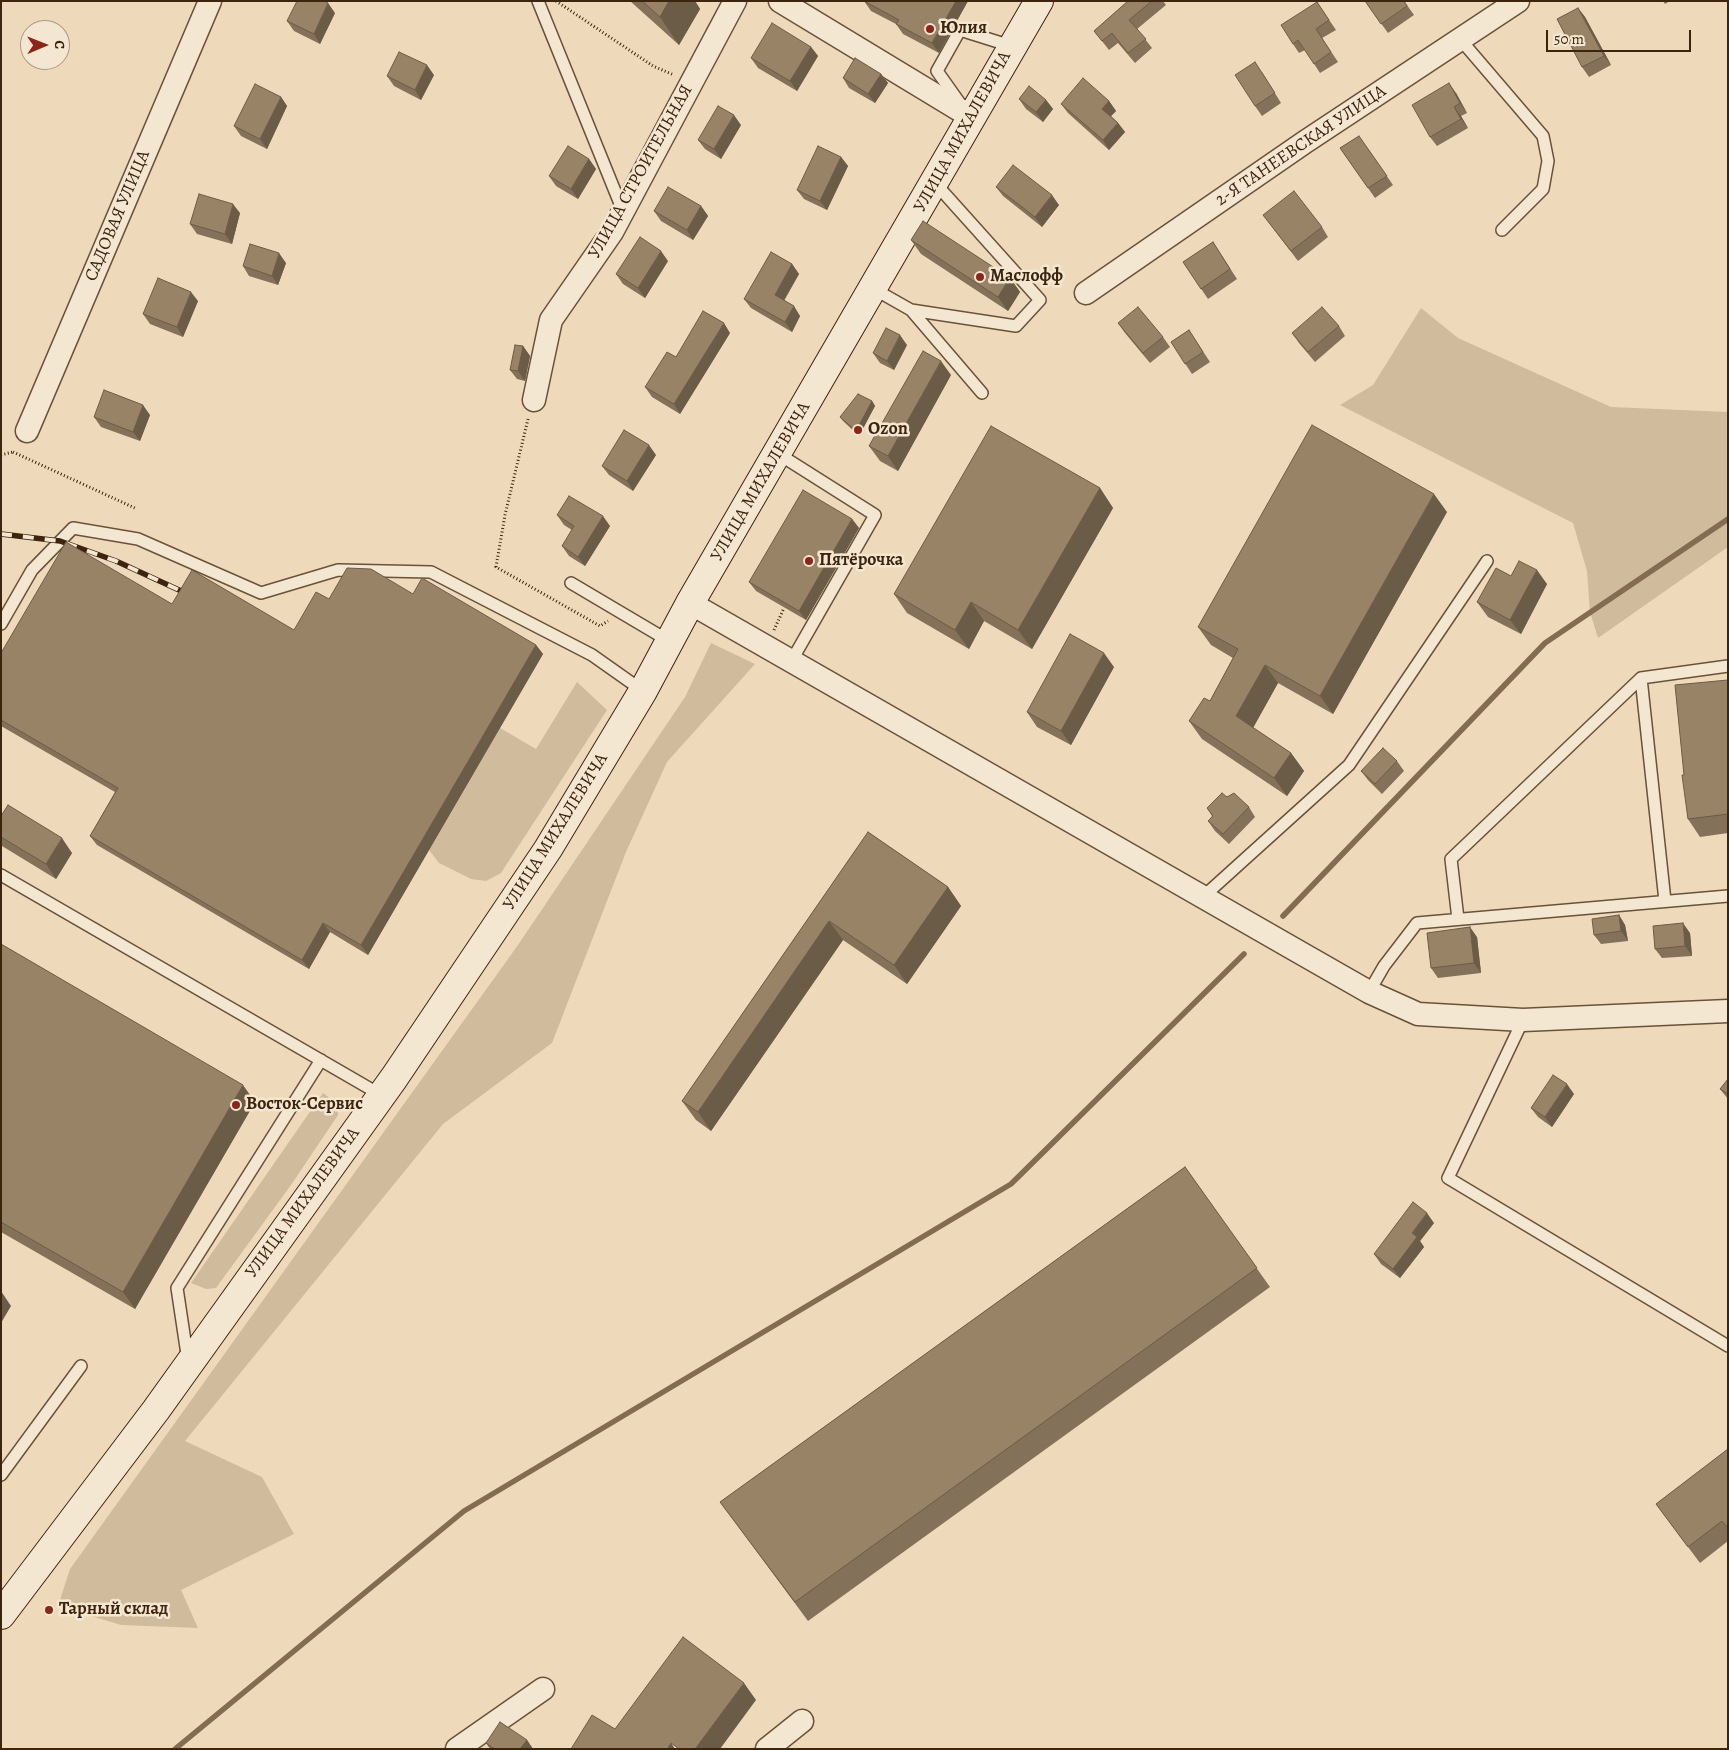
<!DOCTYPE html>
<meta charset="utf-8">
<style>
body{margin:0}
#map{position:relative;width:1729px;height:1750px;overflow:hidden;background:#eedaba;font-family:Alegreya,serif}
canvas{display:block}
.frame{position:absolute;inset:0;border:2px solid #3d240e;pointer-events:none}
.north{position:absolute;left:20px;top:20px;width:50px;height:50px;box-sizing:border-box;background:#f4e7d2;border:1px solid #ab9984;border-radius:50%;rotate:89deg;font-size:14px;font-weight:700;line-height:20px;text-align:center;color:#3d240e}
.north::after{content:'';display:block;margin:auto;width:18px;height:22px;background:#8f2418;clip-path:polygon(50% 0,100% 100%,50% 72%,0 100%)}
.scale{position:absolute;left:1546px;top:30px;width:145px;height:22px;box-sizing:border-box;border:2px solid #3d240e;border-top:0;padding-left:6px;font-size:15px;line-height:18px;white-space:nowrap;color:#3d240e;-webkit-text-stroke:4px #f4e7d2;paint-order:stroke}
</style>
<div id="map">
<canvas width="1729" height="1750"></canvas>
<div class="frame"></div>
<div class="north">С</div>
<div class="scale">50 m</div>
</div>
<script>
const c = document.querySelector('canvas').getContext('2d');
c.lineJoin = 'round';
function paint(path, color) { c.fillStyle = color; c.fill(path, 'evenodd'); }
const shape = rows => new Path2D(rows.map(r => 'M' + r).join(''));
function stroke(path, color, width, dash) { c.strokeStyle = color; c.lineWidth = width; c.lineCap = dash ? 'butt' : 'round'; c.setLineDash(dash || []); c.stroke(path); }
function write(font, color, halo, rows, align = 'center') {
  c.font = font + ' Alegreya,serif'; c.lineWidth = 5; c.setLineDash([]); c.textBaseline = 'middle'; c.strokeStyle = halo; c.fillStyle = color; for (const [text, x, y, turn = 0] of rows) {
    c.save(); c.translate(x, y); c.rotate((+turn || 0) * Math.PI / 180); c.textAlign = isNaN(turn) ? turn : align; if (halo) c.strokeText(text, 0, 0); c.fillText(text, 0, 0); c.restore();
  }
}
paint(shape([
 [1421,308,1458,338,1611,407,1728,412,1728,547,1598,638,1590,612,1587,571,1573,523,1340,405,1373,385],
 [711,643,755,664,667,762,626,852,552,1043,443,1124,185,1441,262,1477,294,1534,181,1590,198,1628,121,1625,58,1606,70,1569,518,945,685,697],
 [577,682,607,710,501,873,486,881,471,879,439,863,429,850,500,728,536,749],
 [323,1093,334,1101,338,1108,338,1115,291,1185,216,1288,206,1289,191,1283]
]), '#d0bb9d');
stroke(shape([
 [1283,916,1545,643,1728,519],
 [175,1749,464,1511,1011,1184,1244,954]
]), '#836c52', 5.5);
const lane = shape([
 [538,1,623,211],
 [1460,39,1543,136,1548,161,1543,189,1502,230],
 [959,102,937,71,960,30,1011,46],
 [874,289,911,310,982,393],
 [911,310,1016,326,1040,300,935,183],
 [777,453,875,515,792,660],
 [571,583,669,641],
 [1,624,32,570,73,528,138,539,261,593,338,570,431,572,592,655,643,691],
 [1641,678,1665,901],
 [1,875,381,1095],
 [1204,896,1349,765,1487,561],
 [1458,919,1451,859,1641,678,1728,666],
 [1369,992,1384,966,1417,923,1728,896],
 [1523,1020,1448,1178,1728,1346],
 [188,1361,177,1288,321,1060],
 [1,1475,81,1366]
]);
const street = shape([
 [780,1,973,118],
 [1086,293,1305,142,1518,1],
 [534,400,551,320,612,232,735,1],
 [27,431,210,1],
 [690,603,1299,952,1369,992,1418,1014,1523,1020,1728,1011],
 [457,1749,543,1689],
 [767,1749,802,1721]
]);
const secondary = shape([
 [1,1615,156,1410,394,1078,548,849,643,691,690,603,1039,1]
]);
stroke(lane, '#695239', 14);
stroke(street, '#695239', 25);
stroke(secondary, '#3d240e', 30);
stroke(shape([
 [556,1,653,66,674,75],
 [528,419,505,515,496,567,600,626,608,621],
 [13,452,137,509],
 [1,455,13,452],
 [774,630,784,608]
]), '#3d240e', 3, [1, 2.5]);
stroke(lane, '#f4e7d2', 11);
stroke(street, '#f4e7d2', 22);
stroke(secondary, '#f4e7d2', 28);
const rail = shape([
 [1,534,60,541,116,561,192,596]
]);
stroke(rail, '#3d240e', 5.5);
stroke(rail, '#f4e7d2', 4, [11]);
paint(shape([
 [630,1,695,1,700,9,679,45],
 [864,1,968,1,939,53,903,34,896,24,871,11],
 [1128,1,1163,1,1166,5,1137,29,1152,48,1135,63,1118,43,1109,50,1094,31],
 [1365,1,1404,1,1414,15,1388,33],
 [1663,1,1670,1,1665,4],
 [1317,2,1336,30,1322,38,1338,62,1320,73,1305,50,1299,53,1293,44],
 [1578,8,1585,17,1611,65,1589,77,1582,67],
 [335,13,320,44,294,31,287,21],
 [811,47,818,56,797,91,758,68,751,58],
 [1262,72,1281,103,1262,116,1255,106],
 [881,74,888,83,875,103,849,88,843,78],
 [434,75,421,100,394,86,387,76],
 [1456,93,1467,113,1461,116,1468,128,1437,146,1430,137],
 [281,97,287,106,267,149,241,136,234,126],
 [1019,99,1046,100,1053,109,1043,122,1026,109],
 [1109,101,1116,111,1111,116,1118,123,1125,132,1109,150,1068,113,1061,104],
 [741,125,721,159,705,149,698,140],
 [1359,136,1393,185,1375,198,1340,148],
 [841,157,848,166,827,210,804,199,797,190],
 [589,159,596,169,578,199,556,186,549,176],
 [996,187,1059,205,1042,227,1003,196],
 [701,206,708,216,693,240,661,221,654,211],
 [240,213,232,244,197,234,190,224],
 [1263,215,1322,227,1328,237,1298,261],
 [911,240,1010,278,1020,292,1008,311,921,254],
 [1213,242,1237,279,1208,299,1183,262],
 [668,261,645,298,623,284,616,274],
 [286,263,278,285,249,276,243,266],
 [792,264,799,274,784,301,800,316,792,332,751,308,744,299],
 [198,301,183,337,150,324,143,314],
 [1118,323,1163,337,1170,347,1150,363,1125,333],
 [1339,326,1345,336,1315,362,1299,343,1292,333],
 [1189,330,1210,362,1192,374,1171,342],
 [730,333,680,414,652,397,645,387,676,357],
 [907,345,894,370,880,363,873,353],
 [523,346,530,356,525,381,517,379,510,370],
 [951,375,898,471,880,461,869,446],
 [872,401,875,406,859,436,843,421,840,417],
 [150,415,140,441,101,427,94,417],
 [656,455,633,491,609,475,602,466],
 [1100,488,1113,508,1032,649,984,621,969,649,907,613,894,594],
 [1447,512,1333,714,1278,683,1253,728,1291,753,1304,771,1287,796,1202,739,1189,721,1210,701,1233,658,1211,645,1198,627],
 [557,515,610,526,585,566,569,556,562,546,572,530,564,525],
 [852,519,859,528,806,620,756,591,749,582],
 [1511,576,1547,584,1521,634,1488,617,1477,602],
 [413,594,536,645,543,654,368,955,330,932,309,969,97,845,90,836,115,792,1,726,1,653,172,604,294,630,329,599],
 [1114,667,1071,745,1037,727,1027,712],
 [1728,680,1728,833,1700,837,1688,819,1684,775],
 [1397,761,1404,771,1382,794,1368,780,1361,771],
 [1227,797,1249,807,1255,817,1229,844,1215,831,1208,821,1212,816,1207,808],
 [1,816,72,853,56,879,2,846,1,845],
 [868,832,948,887,961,906,907,984,843,940,711,1131,696,1120,682,1101],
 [1619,915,1625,925,1628,941,1601,944,1594,935],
 [1690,933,1692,956,1662,958,1655,949],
 [1477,937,1481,973,1438,978,1431,968],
 [1,944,255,1102,135,1309,1,1232],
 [1728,1079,1728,1099,1720,1089],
 [1574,1094,1552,1127,1538,1117,1531,1108],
 [1185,1167,1270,1287,808,1621,720,1502],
 [1434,1223,1420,1241,1424,1247,1400,1278,1381,1264,1374,1254],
 [1728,1449,1728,1541,1700,1563,1656,1504],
 [527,1740,533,1749,490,1749,486,1743]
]), '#847159');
paint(shape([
 [669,1,695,1,700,9,679,45,660,17],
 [956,1,968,1,939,53,932,43],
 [328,3,335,13,320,44,314,34],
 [1578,8,1585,17,1611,65,1604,56],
 [811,47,818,56,797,91,790,81],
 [427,65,434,75,421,100,415,90],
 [881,74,888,83,875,103,868,94],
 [1449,83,1456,93,1467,113,1460,103],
 [281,97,287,106,267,149,260,139],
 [1046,100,1053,109,1043,122,1036,112],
 [1109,101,1116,111,1109,118,1102,109],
 [1454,107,1461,116,1468,128,1461,119],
 [734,115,741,125,721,159,714,149],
 [1118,123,1125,132,1109,150,1103,140],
 [841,157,848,166,827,210,820,201],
 [589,159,596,169,578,199,571,189],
 [1052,195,1059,205,1042,227,1035,217],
 [233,204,240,213,232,244,225,234],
 [701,206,708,216,693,240,687,230],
 [661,251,668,261,645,298,638,288],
 [279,253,286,263,278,285,272,276],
 [792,264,799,274,781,305,775,295],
 [1010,278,1020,292,1008,311,998,297],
 [191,292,198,301,183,337,177,327],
 [794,306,800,316,792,332,785,322],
 [724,323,730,333,680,414,674,404],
 [900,335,907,345,894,370,887,361],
 [523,346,530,356,525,381,518,371],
 [941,361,951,375,898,471,888,456],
 [872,401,875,406,859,436,856,431],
 [143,405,150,415,140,441,133,432],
 [649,445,656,455,633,491,627,481],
 [1100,488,1113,508,1032,649,1018,630],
 [1434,494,1447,512,1333,714,1320,696],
 [603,516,610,526,585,566,578,557],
 [852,519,859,528,806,620,799,611],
 [1537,570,1547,584,1521,634,1510,620],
 [971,602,984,621,969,649,955,630],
 [536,645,543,654,368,955,361,945],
 [1104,653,1114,667,1071,745,1061,731],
 [1265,665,1278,683,1249,735,1236,716],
 [1291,753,1304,771,1287,796,1274,778],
 [62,838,72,853,56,879,46,864],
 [948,887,961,906,907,984,894,965],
 [1619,915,1625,925,1628,941,1621,931],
 [829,921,843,940,711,1131,698,1112],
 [323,923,330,932,309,969,302,960],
 [1683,923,1690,933,1692,956,1685,946],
 [1470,927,1477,937,1481,973,1474,963],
 [1567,1084,1574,1094,1552,1127,1545,1117],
 [243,1085,255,1102,135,1309,123,1292],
 [1427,1213,1434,1223,1420,1241,1424,1247,1400,1278,1393,1269,1412,1233],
 [1,1291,11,1306,1,1323],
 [744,1683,756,1700,720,1749,695,1749],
 [527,1740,533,1749,520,1749],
 [671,1743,675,1749,667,1749]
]), '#6b5c48');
const building = shape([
 [297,1,324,1,328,3,314,34,287,21,297,1],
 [642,1,669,1,660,17,642,1],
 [864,1,956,1,932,43,896,24,899,20,864,1],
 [1128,1,1152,1,1129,20,1146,39,1128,53,1112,33,1102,41,1094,31,1128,1],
 [1365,1,1404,1,1407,6,1381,24,1365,1],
 [1317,2,1329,20,1316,29,1331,52,1314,64,1298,40,1293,44,1281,25,1317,2],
 [1578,8,1604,56,1582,67,1557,19,1578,8],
 [772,23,811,47,790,81,751,58,772,23],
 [399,52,427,65,415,90,387,76,399,52],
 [855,58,881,74,868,94,843,78,855,58],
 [1255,62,1275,93,1255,106,1235,75,1255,62],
 [1083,78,1109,101,1102,109,1118,123,1103,140,1061,104,1083,78],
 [1449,83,1460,103,1454,107,1461,119,1430,137,1412,105,1449,83],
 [255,84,281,97,260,139,234,126,255,84],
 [1029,86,1046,100,1036,112,1019,99,1029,86],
 [718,106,734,115,714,149,698,140,718,106],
 [1359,136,1387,176,1368,188,1340,148,1359,136],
 [568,146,589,159,571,189,549,176,568,146],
 [818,146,841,157,820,201,797,190,818,146],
 [1013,165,1052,195,1035,217,996,187,1013,165],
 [668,187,701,206,687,230,654,211,668,187],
 [1294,191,1322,227,1291,251,1263,215,1294,191],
 [199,194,233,204,225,234,190,224,199,194],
 [923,221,1010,278,998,297,911,240,923,221],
 [640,237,661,251,638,288,616,274,640,237],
 [1213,242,1230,269,1201,289,1183,262,1213,242],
 [250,244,279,253,272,276,243,266,250,244],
 [771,252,792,264,775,295,794,306,785,322,744,299,771,252],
 [158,278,191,292,177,327,143,314,158,278],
 [1138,307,1163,337,1143,353,1118,323,1138,307],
 [1322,307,1339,326,1308,352,1292,333,1322,307],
 [703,311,724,323,674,404,645,387,667,352,676,357,703,311],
 [886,328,900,335,887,361,873,353,886,328],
 [1189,330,1203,352,1185,364,1171,342,1189,330],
 [515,345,523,346,518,371,510,370,515,345],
 [923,351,941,361,888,456,869,446,923,351],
 [104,390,143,405,133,432,94,417,104,390],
 [858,394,872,401,856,431,840,417,858,394],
 [1312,425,1434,494,1320,696,1265,665,1236,716,1291,753,1274,778,1189,721,1204,698,1210,701,1238,649,1198,627,1312,425],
 [991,426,1100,488,1018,630,971,602,955,630,894,594,991,426],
 [624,430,649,445,627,481,602,466,624,430],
 [803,490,852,519,799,611,749,582,803,490],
 [569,496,603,516,578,557,562,546,574,526,557,515,569,496],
 [66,542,172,604,192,570,294,630,316,592,329,599,347,568,371,569,413,594,422,578,536,645,361,945,323,923,302,960,90,836,118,788,1,720,1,653,66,542],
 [1519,561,1537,570,1510,620,1477,602,1496,568,1511,576,1519,561],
 [1070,634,1104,653,1061,731,1027,712,1070,634],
 [1728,680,1728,814,1688,819,1682,775,1684,775,1675,685,1728,680],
 [1383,748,1397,761,1375,784,1361,771,1383,748],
 [1222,793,1227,797,1234,793,1249,807,1223,834,1208,821,1213,816,1207,808,1222,793],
 [8,805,62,838,46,864,1,837,1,816,8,805],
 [868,832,948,887,894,965,829,921,698,1112,682,1101,868,832],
 [1619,915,1621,931,1594,935,1592,919,1619,915],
 [1683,923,1685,946,1655,949,1653,926,1683,923],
 [1470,927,1474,963,1431,968,1427,933,1470,927],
 [1,944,243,1085,123,1292,1,1222,1,944],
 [1553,1075,1567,1084,1545,1117,1531,1108,1553,1075],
 [1728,1079,1728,1094,1720,1089,1728,1079],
 [1185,1167,1257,1268,795,1602,720,1502,1185,1167],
 [1413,1202,1427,1213,1412,1233,1417,1237,1393,1269,1374,1254,1413,1202],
 [1728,1449,1728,1528,1722,1521,1688,1547,1656,1504,1728,1449],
 [683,1637,744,1683,695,1749,679,1749,671,1743,667,1749,571,1749,592,1715,615,1729,683,1637],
 [500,1722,527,1740,520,1749,495,1749,486,1743,500,1722]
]);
paint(building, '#998367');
stroke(building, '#6b5c48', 1);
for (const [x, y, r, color] of [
 [930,29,5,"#8f2418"],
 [980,277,5,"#8f2418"],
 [858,430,5,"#8f2418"],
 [809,561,5,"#8f2418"],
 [236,1105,5,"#8f2418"],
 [49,1610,5,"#8f2418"]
]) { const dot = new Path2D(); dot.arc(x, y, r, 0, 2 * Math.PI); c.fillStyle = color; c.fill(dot); stroke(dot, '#f4e7d2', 2); }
write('bold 18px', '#3d240e', '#f4e7d2', [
 ["Юлия",940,29],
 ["Маслофф",990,277],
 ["Ozon",868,430],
 ["Пятёрочка",819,561],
 ["Восток-Сервис",246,1105],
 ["Тарный склад",59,1610]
], 'left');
write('18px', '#3d240e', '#f4e7d2', [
 ["УЛИЦА МИХАЛЕВИЧА",963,132,-61],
 ["2-Я ТАНЕЕВСКАЯ УЛИЦА",1301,146,-34],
 ["УЛИЦА СТРОИТЕЛЬНАЯ",641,172,-61],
 ["САДОВАЯ УЛИЦА",118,216,-67],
 ["УЛИЦА МИХАЛЕВИЧА",761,482,-60],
 ["УЛИЦА МИХАЛЕВИЧА",556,832,-58],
 ["УЛИЦА МИХАЛЕВИЧА",303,1203,-54]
]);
</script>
